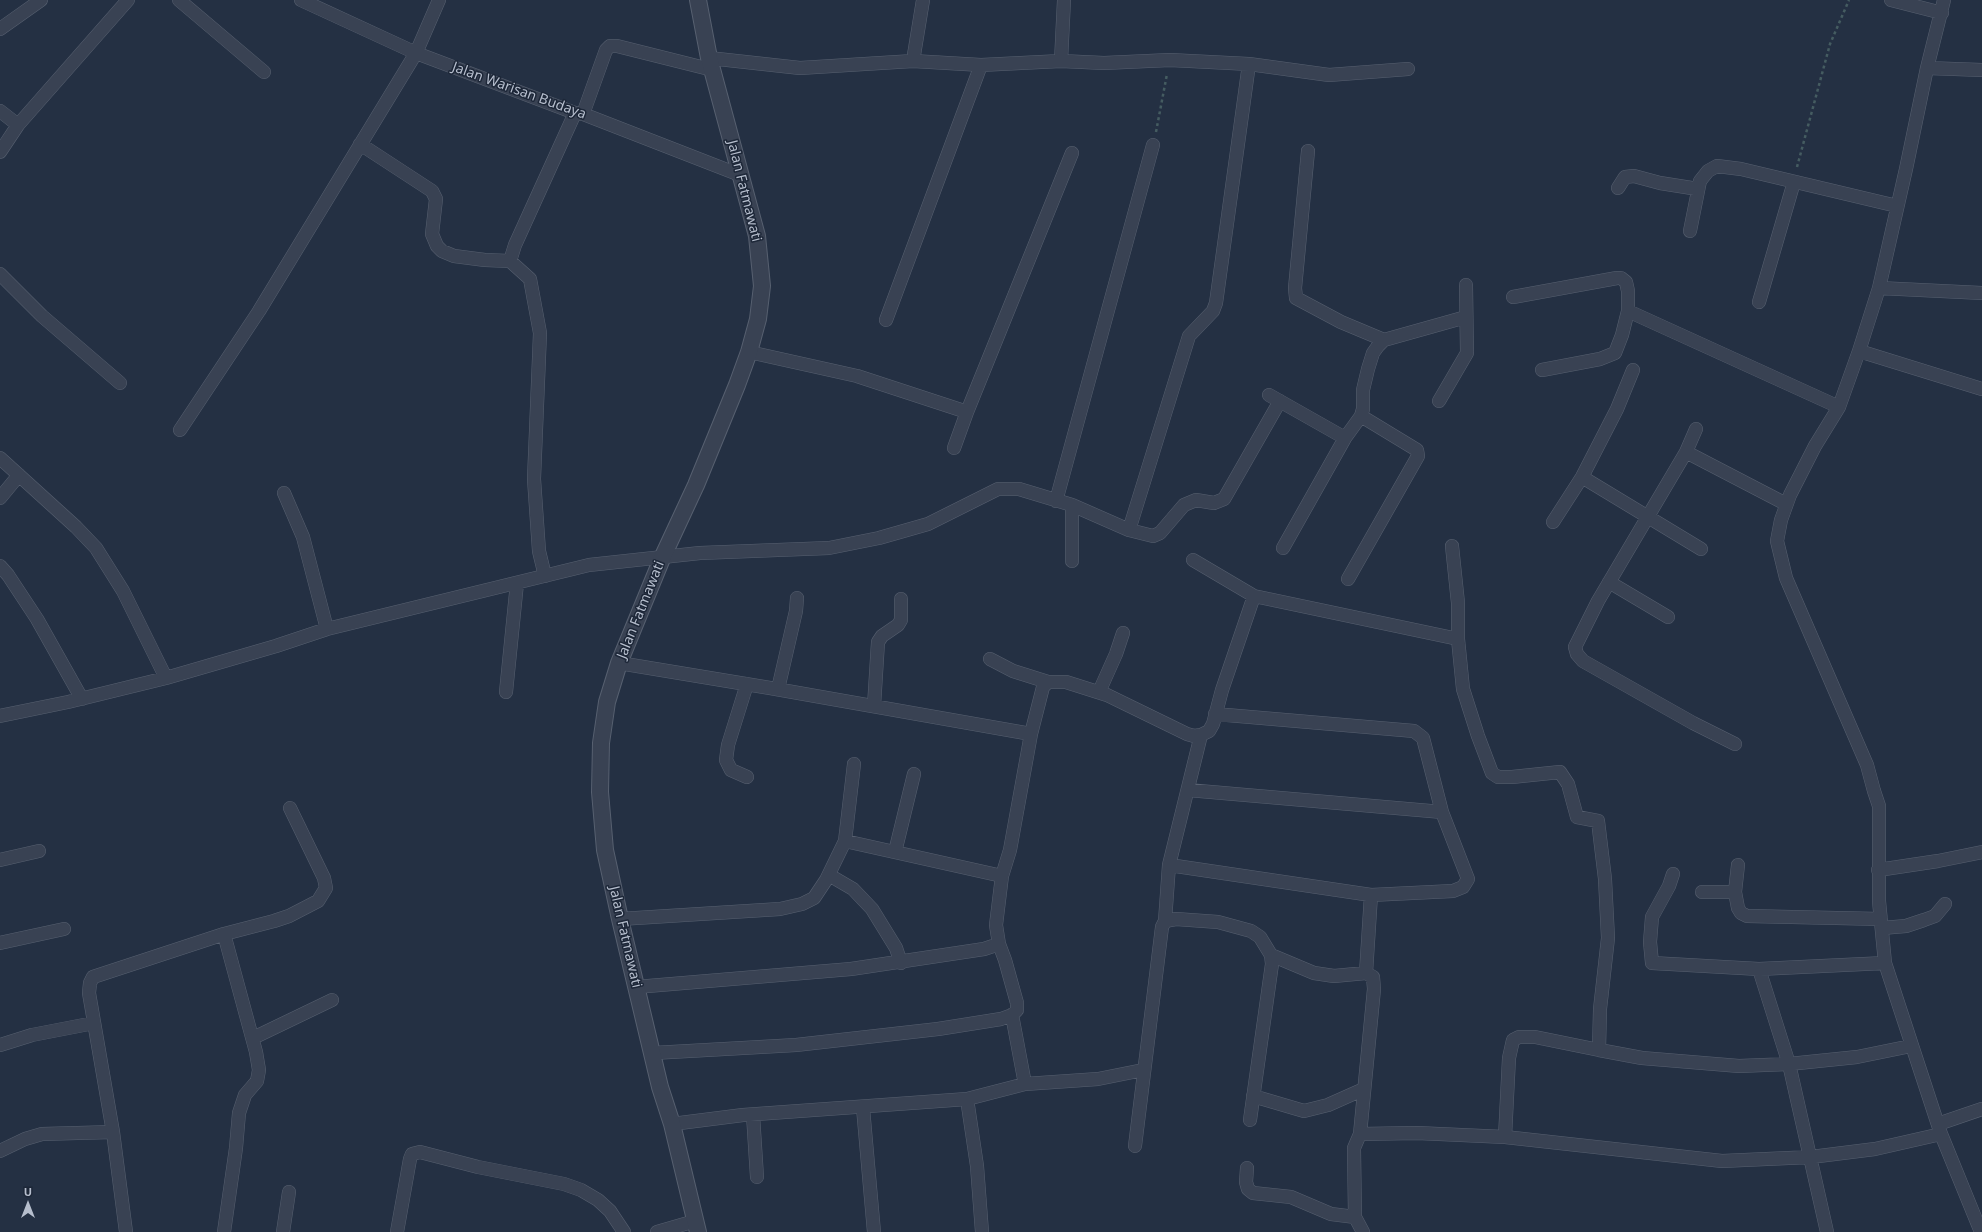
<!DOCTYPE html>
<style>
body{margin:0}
#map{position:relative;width:1982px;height:1232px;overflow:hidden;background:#243043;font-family:"Noto Sans",sans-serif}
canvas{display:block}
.north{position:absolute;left:8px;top:1184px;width:40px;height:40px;-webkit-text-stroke:3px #1d2738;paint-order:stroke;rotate:0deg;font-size:11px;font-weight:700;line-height:16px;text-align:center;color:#b6becd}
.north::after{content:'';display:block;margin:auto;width:14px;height:18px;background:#b6becd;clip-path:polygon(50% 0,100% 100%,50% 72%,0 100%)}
</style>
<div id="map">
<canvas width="1982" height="1232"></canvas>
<div class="north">U</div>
</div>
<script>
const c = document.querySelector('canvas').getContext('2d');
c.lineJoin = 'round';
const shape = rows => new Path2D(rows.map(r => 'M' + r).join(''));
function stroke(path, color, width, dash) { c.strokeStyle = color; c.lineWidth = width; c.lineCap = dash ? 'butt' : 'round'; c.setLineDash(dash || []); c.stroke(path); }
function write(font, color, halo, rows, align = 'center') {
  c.font = font + ' "Noto Sans",sans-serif'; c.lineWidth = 3; c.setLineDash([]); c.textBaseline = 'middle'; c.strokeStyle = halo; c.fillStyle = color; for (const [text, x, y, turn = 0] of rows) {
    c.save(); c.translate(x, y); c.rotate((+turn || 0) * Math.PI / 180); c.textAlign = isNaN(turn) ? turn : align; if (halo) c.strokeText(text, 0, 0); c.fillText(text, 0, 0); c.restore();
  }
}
const minor = shape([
 [179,0,264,72],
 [301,0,416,53,575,113,583,114,740,175],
 [1891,0,1942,13],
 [1944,0,1927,68,1906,169,1879,288,1859,351,1839,407,1815,446,1790,495,1781,520,1777,541,1786,578,1867,765,1874,791,1879,806,1879,901,1885,963,1941,1134,1981,1232],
 [0,29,41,0],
 [709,58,800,68,913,61,981,65,1061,61,1064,0],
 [913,61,923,0],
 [1061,61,1104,63,1170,60,1249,64,1216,303,1213,311,1189,336,1129,530],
 [1249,64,1329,75,1408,69],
 [1927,68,1982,70],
 [0,111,18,125],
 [583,114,606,50,610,46,617,46,713,70],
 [360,144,432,191,436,199,432,234,437,246,442,251,454,256,485,260,510,261],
 [1308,151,1295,288,1296,298,1341,322,1384,340],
 [0,152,18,125,128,0],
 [1618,188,1625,177,1634,176,1660,183,1698,189],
 [1690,231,1700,181,1708,171,1717,166,1741,169,1897,206],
 [0,274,42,316,120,383],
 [1879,288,1982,293],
 [1513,297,1617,278,1621,278,1626,282,1628,291,1628,311,1622,335,1615,353,1600,359,1542,370],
 [1759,302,1794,182],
 [1628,311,1839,407],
 [886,320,981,65],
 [1859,351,1982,389],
 [749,352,857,376,967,412],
 [1269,395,1345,438,1283,548],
 [1439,401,1467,353,1466,285],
 [1696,429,1686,452,1598,601,1575,647,1577,654,1583,661,1693,723,1735,744],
 [180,430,259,311,416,53,439,0],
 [1345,438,1361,416,1363,409,1363,390,1368,369,1373,353,1378,346,1384,340,1466,317],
 [954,448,967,412,1072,153],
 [1686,452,1786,504],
 [0,458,76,527,96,548,123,591,166,678],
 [1582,477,1701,549],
 [284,493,303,537,327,629],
 [0,498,19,475],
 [1056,501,1153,145],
 [1072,505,1072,561],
 [1553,522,1582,477,1617,409,1633,370],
 [1452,546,1458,603,1458,639,1463,689,1478,736,1492,773,1498,777,1512,777,1560,772,1568,784,1577,817,1598,821,1605,879,1608,938,1600,1009,1599,1050,1642,1058,1739,1066,1789,1064,1857,1057,1911,1046],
 [1193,560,1254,596,1458,639],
 [0,566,8,575,37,619,82,699],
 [545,576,539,551,534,479,540,333,530,279,510,261,515,245,575,113],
 [1348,579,1418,456,1417,450,1361,416],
 [1609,582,1668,617],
 [990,659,1013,671,1048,682],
 [619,663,770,688,1031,734],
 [747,684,728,745,726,760,731,770,747,777],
 [778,689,796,611,797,598],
 [506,692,517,583],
 [1099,692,1116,654,1123,633],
 [874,706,878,642,882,636,898,625,901,620,901,599],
 [0,716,68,702,166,678,276,646,327,629,589,565,700,553,829,548,879,538,928,524,998,489,1019,489,1072,505,1129,530,1153,536,1160,533,1184,505,1196,500,1214,503,1224,499,1280,401],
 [1188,790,1442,812],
 [845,841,1002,876],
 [895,852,914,774],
 [0,860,39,851],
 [1169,865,1371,895,1453,891,1463,887,1468,879,1442,812,1423,738,1414,731,1215,714],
 [1878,870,1938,861,1982,852],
 [1673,874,1669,886,1652,917,1650,942,1652,963,1759,969,1885,963],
 [829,875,853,889,872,909,896,948,901,963],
 [1702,892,1735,892,1738,908,1741,913,1747,916,1881,919],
 [1735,892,1738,865],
 [620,919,780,909,802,904,814,898,826,880,845,841,854,764],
 [1165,921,1169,865,1201,735],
 [1882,928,1906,926,1924,920,1935,916,1945,904],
 [0,943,64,929],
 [1271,955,1314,973,1334,976,1366,973,1373,977,1374,989,1360,1134,1354,1148,1355,1217,1363,1232],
 [1759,969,1789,1064,1827,1232],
 [1366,973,1371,895],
 [636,987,851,969,984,949,999,944],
 [1012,1015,1025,1084],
 [253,1038,332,1000],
 [0,1045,32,1035,94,1023],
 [653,1053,796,1045,938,1029,1001,1019,1012,1015,1017,1010,1017,1003,1005,960,999,944,996,925,1002,876,1010,850,1031,734,1043,687,1048,682,1066,682,1107,695,1187,734,1194,736,1201,735,1209,731,1213,724,1222,690,1254,596],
 [1253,1096,1304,1111,1328,1105,1364,1089],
 [967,1099,977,1166,982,1232],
 [863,1108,874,1232],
 [753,1115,757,1177],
 [672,1124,743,1115,967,1099,1025,1084,1098,1079,1143,1070],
 [1938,1124,1982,1109],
 [1360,1134,1417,1133,1505,1137,1722,1161,1811,1157,1875,1149,1941,1134],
 [1505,1137,1509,1058,1513,1040,1519,1037,1535,1037,1599,1050],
 [1135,1146,1162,927,1165,921,1176,919,1218,922,1251,931,1260,937,1271,955,1272,964,1250,1120],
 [0,1151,25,1139,42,1134,113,1132],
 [1247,1168,1246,1182,1248,1189,1253,1193,1291,1197,1331,1214,1355,1217],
 [126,1232,113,1132,89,993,90,983,93,977,224,934,274,921,289,916,318,901,326,888,324,878,290,808],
 [224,1232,236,1148,239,1113,245,1095,257,1081,259,1070,256,1052,224,934],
 [283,1232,289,1192],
 [397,1232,410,1159,412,1154,420,1152,478,1167,564,1184,581,1190,598,1200,610,1211,624,1232],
 [657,1232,695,1221]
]);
const tertiary = shape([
 [698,1232,672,1124,660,1087,620,919,605,850,600,792,601,743,607,702,619,663,663,556,696,485,737,385,749,352,758,319,762,286,757,236,709,58,698,0]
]);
stroke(minor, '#576070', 14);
stroke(tertiary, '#576070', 18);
stroke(shape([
 [1156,132,1167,74],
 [1797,167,1830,44,1849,0]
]), '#455c61', 2.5, [3, 3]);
stroke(minor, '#394253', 13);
stroke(tertiary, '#394253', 16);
write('14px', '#b6becd', '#1d2738', [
 ["Jalan Warisan Budaya",519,91,20],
 ["Jalan Fatmawati",744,191,76],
 ["Jalan Fatmawati",641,610,-68],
 ["Jalan Fatmawati",625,937,77]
]);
</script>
